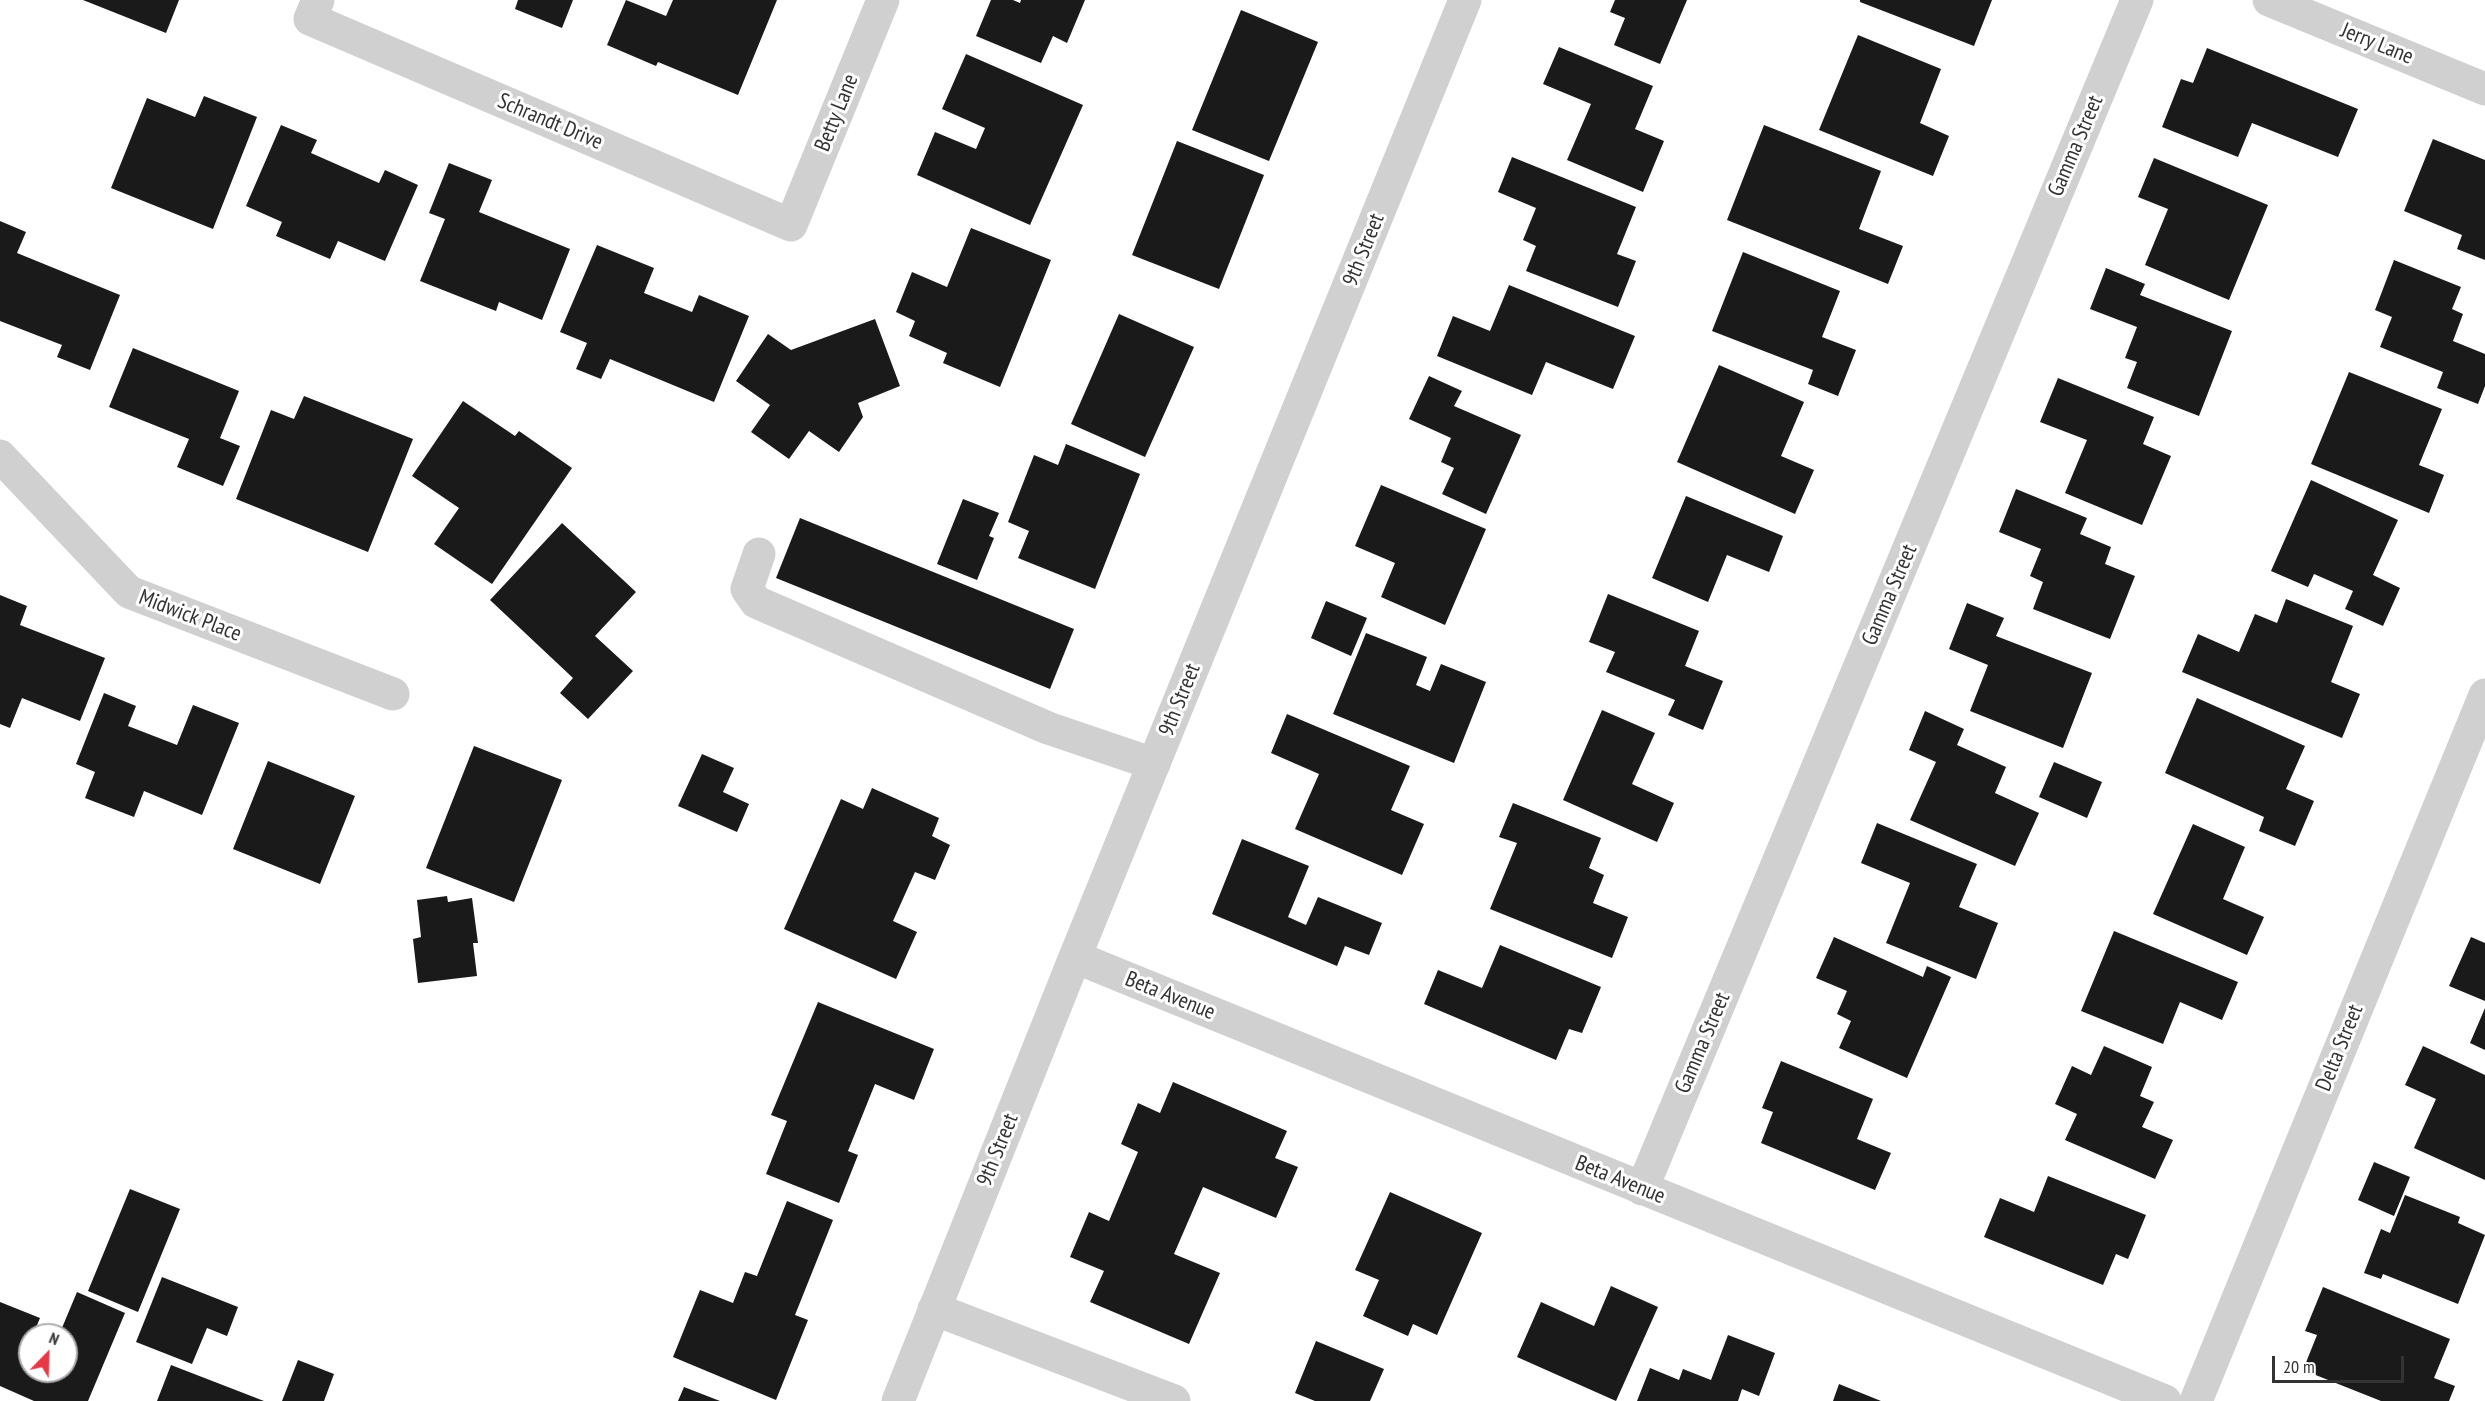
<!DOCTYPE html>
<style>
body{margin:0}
#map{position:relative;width:2485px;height:1401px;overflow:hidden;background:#fff;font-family:"PT Sans Narrow",sans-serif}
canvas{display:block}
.north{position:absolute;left:18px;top:1323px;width:60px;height:60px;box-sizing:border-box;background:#fff;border:2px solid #adadad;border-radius:50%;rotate:23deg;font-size:16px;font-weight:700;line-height:24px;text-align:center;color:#333}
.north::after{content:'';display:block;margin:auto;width:21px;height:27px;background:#e63946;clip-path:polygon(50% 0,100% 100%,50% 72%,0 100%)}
.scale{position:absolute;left:2272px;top:1356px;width:132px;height:27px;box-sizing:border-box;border:3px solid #333;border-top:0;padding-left:8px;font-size:18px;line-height:21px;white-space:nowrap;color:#333;-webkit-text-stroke:4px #fff;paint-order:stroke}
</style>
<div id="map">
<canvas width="2485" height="1401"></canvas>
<div class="north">N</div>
<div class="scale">20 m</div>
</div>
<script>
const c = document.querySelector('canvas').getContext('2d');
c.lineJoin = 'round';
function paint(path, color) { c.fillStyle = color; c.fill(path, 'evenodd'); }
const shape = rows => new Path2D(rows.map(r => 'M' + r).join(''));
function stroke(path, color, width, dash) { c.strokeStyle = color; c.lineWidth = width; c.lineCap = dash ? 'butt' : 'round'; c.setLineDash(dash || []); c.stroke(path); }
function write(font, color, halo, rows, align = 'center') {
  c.font = font + ' "PT Sans Narrow",sans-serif'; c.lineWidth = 6; c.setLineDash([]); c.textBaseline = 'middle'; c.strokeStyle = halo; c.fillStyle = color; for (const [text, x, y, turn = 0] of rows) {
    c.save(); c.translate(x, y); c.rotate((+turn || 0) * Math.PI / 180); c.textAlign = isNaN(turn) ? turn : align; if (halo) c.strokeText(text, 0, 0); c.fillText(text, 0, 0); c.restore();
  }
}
paint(shape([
 [83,0,179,0,166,33],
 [518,0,573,0,562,28,515,9],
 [626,0,666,16,673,0,777,0,738,95,658,62,656,66,607,45],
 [991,0,1013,0,1020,3,1021,0,1085,0,1067,43,1053,36,1041,63,976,36],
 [1615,0,1687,0,1660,64,1614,45,1625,18,1610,12],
 [1860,0,1992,0,1974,46,1860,2],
 [1241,10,1318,42,1269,161,1192,130],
 [1858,35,1941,69,1920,123,1949,136,1933,176,1819,130],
 [1559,47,1653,86,1635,129,1664,141,1643,192,1567,160,1591,104,1543,84],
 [2207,48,2358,109,2338,157,2252,123,2238,157,2162,127,2181,79,2193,83],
 [966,54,1083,105,1030,225,917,175,935,132,976,149,985,128,942,109],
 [204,96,257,117,213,229,111,188,147,98,195,117],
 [281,125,317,140,311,153,379,183,385,170,418,185,385,261,338,241,330,259,276,236,282,222,246,206],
 [1764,125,1881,171,1859,229,1903,246,1888,284,1727,220],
 [2433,139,2485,160,2485,260,2457,249,2462,235,2404,211],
 [1177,141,1264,175,1219,289,1132,255],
 [1512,157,1636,207,1617,254,1636,261,1618,307,1526,271,1536,246,1523,240,1536,208,1498,192],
 [2154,158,2268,205,2229,300,2145,265,2168,209,2138,197],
 [449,163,492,180,479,212,570,249,542,320,499,302,496,311,420,281,445,219,429,213],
 [0,221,26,232,17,253,120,295,90,370,57,357,62,345,0,321],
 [971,228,1051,260,1000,387,943,363,947,353,909,336,915,321,896,312,912,272,947,287],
 [597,245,654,268,644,293,692,312,699,295,749,316,714,402,610,359,601,379,576,369,587,343,560,332],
 [1743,252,1840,291,1822,337,1856,350,1838,396,1808,384,1813,370,1712,331],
 [2394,260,2461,287,2452,309,2463,314,2453,341,2485,354,2485,386,2478,404,2437,388,2443,372,2380,347,2392,317,2375,310],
 [2106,268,2145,284,2140,295,2232,331,2199,416,2127,388,2137,362,2125,358,2137,327,2090,309],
 [1509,285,1635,336,1613,389,1546,362,1532,395,1437,356,1453,316,1490,331],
 [1119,314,1194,347,1145,457,1071,424],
 [875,319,900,386,858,403,863,417,839,452,809,431,789,459,751,432,770,405,736,381,768,334,791,350],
 [133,348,239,391,220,438,240,446,223,486,177,467,189,439,109,407],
 [1719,365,1804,402,1781,456,1814,470,1795,514,1677,462],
 [2349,372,2442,409,2419,465,2444,475,2429,513,2311,464],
 [1429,376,1462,391,1454,406,1521,435,1486,514,1442,494,1454,468,1441,462,1451,438,1409,419],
 [2058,378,2154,417,2143,444,2171,456,2142,525,2065,493,2087,440,2040,422],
 [304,396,413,439,368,552,236,499,271,410,294,419],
 [463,401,515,436,519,431,572,468,492,584,434,544,459,508,412,476],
 [1066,444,1140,474,1095,589,1018,558,1029,531,1008,522,1034,455,1058,465],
 [2311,480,2398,520,2373,575,2400,588,2383,626,2345,609,2353,591,2314,574,2308,587,2271,571],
 [1381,485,1486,529,1445,625,1381,597,1395,563,1355,546],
 [2016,489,2087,518,2080,534,2111,547,2105,564,2135,576,2110,639,2033,609,2043,582,2030,576,2041,549,1999,532],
 [1686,496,1783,536,1769,572,1727,555,1708,602,1652,578],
 [963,499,999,513,989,536,994,538,977,580,937,564],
 [800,518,1074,629,1050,689,776,578],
 [562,523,636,592,595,636,633,671,588,719,560,693,573,678,490,600],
 [1608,594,1699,631,1685,666,1723,681,1703,730,1668,715,1675,700,1606,672,1615,652,1589,642],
 [0,595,27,606,20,625,105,658,80,721,22,698,10,728,0,724],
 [2286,599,2353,626,2331,682,2360,694,2342,738,2182,672,2198,634,2239,652,2255,614,2277,623],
 [1326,601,1367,618,1351,656,1311,638],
 [1967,603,2004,618,1996,636,2092,673,2063,748,1970,711,1988,665,1949,649],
 [1366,633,1427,657,1416,685,1430,691,1441,664,1486,682,1454,763,1333,714],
 [104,693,136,706,128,726,177,745,193,705,239,723,202,815,144,791,134,817,85,798,95,772,76,764],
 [2197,698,2305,746,2286,789,2314,801,2295,846,2259,831,2264,817,2165,773],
 [1602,710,1655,733,1632,784,1674,803,1657,842,1563,800],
 [1925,711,1964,729,1957,745,2006,767,1995,793,2039,813,2015,866,1910,820,1936,762,1909,750],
 [1287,714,1410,766,1391,810,1424,824,1402,875,1295,829,1319,774,1271,753],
 [474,746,562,780,514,902,426,868],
 [702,754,734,768,723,792,749,804,737,832,678,806],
 [268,761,355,796,320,884,233,849],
 [2054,762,2102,782,2087,818,2039,797],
 [872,788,939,818,932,836,950,845,935,880,915,872,893,921,917,932,896,979,784,929,841,799,863,809],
 [1513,803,1601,838,1589,868,1604,875,1593,903,1628,917,1612,958,1490,909,1517,843,1499,837],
 [1877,823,1977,864,1959,907,1998,923,1976,979,1886,943,1910,883,1861,863],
 [2193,824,2245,847,2223,899,2264,917,2247,955,2153,914],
 [1242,839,1309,866,1288,917,1306,925,1318,897,1382,923,1369,955,1345,946,1337,966,1212,914],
 [447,896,448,902,472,898,478,943,473,943,477,976,418,983,413,939,421,937,417,900],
 [2114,931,2238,982,2222,1020,2180,1002,2163,1044,2081,1011],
 [1834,937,1923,977,1927,966,1951,977,1907,1078,1839,1048,1851,1021,1837,1014,1847,991,1816,978],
 [2471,937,2485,943,2485,1001,2449,986],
 [1500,945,1601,987,1582,1033,1569,1029,1556,1060,1424,1004,1438,970,1482,988],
 [818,1002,934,1049,914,1100,875,1084,848,1151,858,1155,839,1203,766,1174,787,1121,771,1115],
 [2485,1008,2485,1050,2470,1043],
 [2104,1046,2152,1067,2140,1096,2154,1102,2142,1127,2173,1140,2155,1179,2065,1140,2077,1114,2055,1104,2072,1066,2091,1075],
 [2423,1046,2485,1075,2485,1180,2414,1148,2436,1099,2405,1085],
 [1781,1061,1873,1099,1857,1139,1891,1153,1875,1190,1761,1143,1773,1112,1762,1108],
 [1173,1082,1287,1131,1275,1158,1298,1167,1276,1218,1203,1187,1174,1254,1220,1273,1189,1344,1090,1302,1104,1271,1070,1257,1089,1212,1109,1221,1138,1152,1121,1144,1138,1103,1160,1113],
 [2374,1162,2410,1177,2394,1216,2358,1200],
 [2048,1176,2146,1215,2128,1259,2116,1254,2103,1285,1984,1237,2000,1198,2034,1212],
 [130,1189,180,1209,138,1312,88,1291],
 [1390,1192,1482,1233,1437,1335,1413,1324,1408,1336,1363,1316,1379,1280,1355,1270],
 [2405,1195,2460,1217,2458,1223,2485,1235,2458,1304,2383,1274,2381,1279,2364,1273,2381,1229,2390,1233],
 [787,1201,833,1220,795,1315,808,1320,776,1400,673,1357,700,1290,733,1303,745,1272,757,1276],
 [162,1277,238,1307,227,1336,207,1328,192,1364,136,1342],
 [1611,1286,1658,1307,1616,1401,1517,1357,1541,1302,1594,1326],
 [2323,1287,2450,1339,2434,1378,2455,1386,2449,1401,2381,1401,2303,1370,2317,1335,2305,1331],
 [77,1292,125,1313,88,1401,34,1401,0,1386,0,1302,40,1318,33,1335,30,1335,30,1371,66,1371,66,1335,59,1335],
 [1728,1335,1775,1353,1759,1396,1742,1389,1738,1401,1637,1401,1650,1368,1679,1380,1683,1369,1711,1380],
 [1316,1341,1384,1369,1370,1401,1315,1401,1295,1393],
 [298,1360,334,1374,324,1401,282,1401],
 [171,1365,264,1401,157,1401],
 [1839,1384,1881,1401,1833,1401],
 [684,1387,720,1401,678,1401]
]), '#1a1a1a');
stroke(shape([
 [318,0,310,19,791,225,883,0],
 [2269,0,2485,89],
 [0,456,129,592,393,694],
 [759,554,747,589,756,602,1048,728,1154,764],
 [1075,957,2165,1401],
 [1642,1189,2137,0],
 [934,1309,1174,1401],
 [898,1401,1075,957,1465,0],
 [2196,1401,2485,695]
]), '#d0d0d0', 33);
write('22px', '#333', '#fff', [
 ["Jerry Lane",2377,44,22],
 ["Betty Lane",837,113,-68],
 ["Schrandt Drive",550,122,23],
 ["Gamma Street",2076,146,-67],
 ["9th Street",1364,250,-68],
 ["Gamma Street",1890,595,-67],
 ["Midwick Place",190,616,21],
 ["9th Street",1180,700,-68],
 ["Beta Avenue",1170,996,22],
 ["Gamma Street",1703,1043,-67],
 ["Delta Street",2340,1048,-68],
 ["9th Street",998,1150,-68],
 ["Beta Avenue",1620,1180,22]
]);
</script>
